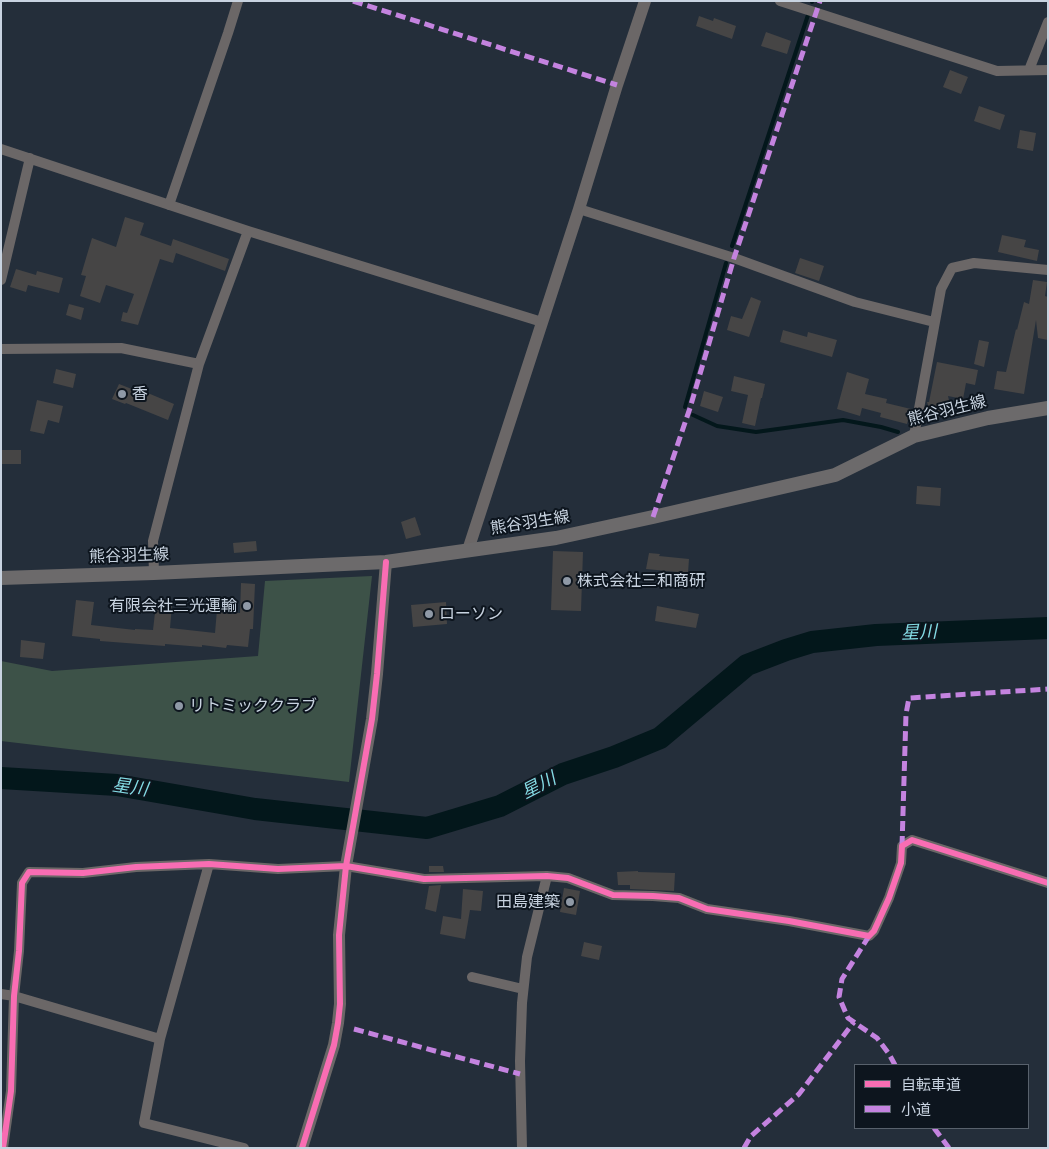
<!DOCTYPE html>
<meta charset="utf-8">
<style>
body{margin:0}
#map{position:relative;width:1049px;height:1149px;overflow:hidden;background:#242e3a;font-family:Karla,"Noto Sans JP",sans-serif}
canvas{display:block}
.frame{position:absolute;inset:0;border:2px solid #c8d3e0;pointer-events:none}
.legend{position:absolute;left:854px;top:1064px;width:175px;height:65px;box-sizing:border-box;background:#0d151e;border:1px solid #58616c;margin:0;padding:6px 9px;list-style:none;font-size:15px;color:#c8d3e0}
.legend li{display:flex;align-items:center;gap:10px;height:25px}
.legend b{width:25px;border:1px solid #58616c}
</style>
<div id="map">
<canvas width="1049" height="1149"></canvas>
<div class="frame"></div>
<ul class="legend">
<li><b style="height:6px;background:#f96db3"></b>自転車道</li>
<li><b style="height:6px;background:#c483df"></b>小道</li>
</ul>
</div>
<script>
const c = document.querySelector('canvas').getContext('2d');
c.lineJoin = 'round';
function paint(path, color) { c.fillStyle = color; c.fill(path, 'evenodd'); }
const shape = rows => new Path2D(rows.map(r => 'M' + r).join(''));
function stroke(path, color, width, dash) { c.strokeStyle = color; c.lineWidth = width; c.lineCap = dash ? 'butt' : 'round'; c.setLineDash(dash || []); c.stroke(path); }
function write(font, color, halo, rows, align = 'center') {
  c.font = font + ' Karla,"Noto Sans JP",sans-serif'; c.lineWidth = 4; c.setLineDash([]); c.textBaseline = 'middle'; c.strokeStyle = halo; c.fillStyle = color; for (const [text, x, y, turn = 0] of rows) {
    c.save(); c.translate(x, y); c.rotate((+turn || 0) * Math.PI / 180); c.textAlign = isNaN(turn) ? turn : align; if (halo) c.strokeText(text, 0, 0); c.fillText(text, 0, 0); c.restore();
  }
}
paint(shape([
 [372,576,349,782,1,741,1,661,52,671,258,656,265,581]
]), '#3d5248');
stroke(shape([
 [812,2,812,1],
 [732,246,808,15],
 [685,407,726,263],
 [693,415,717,426,756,432,843,420,881,427,898,432]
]), '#03171b', 4);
stroke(shape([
 [1,778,117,785,255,809,427,828,500,806,563,774,614,757,660,738,747,665,786,650,812,642,876,635,1048,628]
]), '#03171b', 22);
paint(shape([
 [699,16,713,21,714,18,736,26,732,39,696,26],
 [766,32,791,41,787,54,761,46],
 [950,70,968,77,961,94,943,87],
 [979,106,1005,115,1000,130,974,121],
 [1020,130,1036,133,1033,151,1017,148],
 [125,217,144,223,140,235,171,246,173,239,229,259,225,271,176,253,173,263,160,259,138,325,121,321,123,312,127,313,134,294,106,285,100,303,80,296,86,276,81,275,92,238,116,247],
 [1002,235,1026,240,1024,247,1039,250,1037,261,998,252],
 [800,258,824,266,819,281,795,273],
 [16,269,36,275,37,271,63,278,59,293,28,285,26,292,10,287],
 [1033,280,1047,282,1045,296,1048,297,1048,340,1038,338,1036,320,1024,394,994,389,997,371,1006,372,1016,329,1017,330,1024,302,1029,304],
 [751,297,761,301,749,337,727,330,731,316,742,319],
 [69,304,84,308,81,320,66,315],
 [783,330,807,337,808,332,837,340,832,357,780,342],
 [979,340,989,342,984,367,974,364],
 [937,362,978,370,975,385,966,383,963,399,948,396,952,414,932,419,927,402,929,402],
 [56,369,76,374,73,388,53,383],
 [847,372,869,379,865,394,887,399,886,403,911,409,907,424,880,417,881,413,862,408,860,416,837,409],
 [734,376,765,384,762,398,761,398,755,426,742,423,748,395,731,391],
 [119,384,142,393,143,391,174,404,168,420,126,403,125,404,112,399],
 [704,391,723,397,718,412,700,406],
 [37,400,63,406,59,423,48,420,44,434,30,431],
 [2,450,21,450,21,464,2,464],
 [917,486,941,488,940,506,916,504],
 [415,517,421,535,406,539,401,522],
 [256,541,257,551,234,553,233,543],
 [553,551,583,552,581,611,551,610],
 [649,553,660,554,659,556,689,559,688,573,646,569],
 [241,583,255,584,253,629,250,629,248,647,227,645,226,648,202,645,202,647,165,644,165,646,100,641,100,639,72,636,76,600,94,602,91,625,135,630,135,629,153,630,156,604,172,605,170,628,215,633,217,610,240,613],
 [446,602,447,624,413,627,411,605],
 [657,606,699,614,696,628,655,621],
 [21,640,45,643,43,659,20,657],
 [429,866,443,866,444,872,429,872],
 [638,871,638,872,675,873,674,891,630,889,630,885,618,885,617,872],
 [441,885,436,912,425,909,429,886],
 [564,888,580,891,576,915,560,912],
 [463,889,483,891,481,911,470,910,465,939,440,934,443,916,461,919],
 [584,942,602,946,599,960,581,956]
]), '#464545');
stroke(shape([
 [780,1,997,71,1048,70],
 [1029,70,1048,22],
 [1,149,248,231,542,322],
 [169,205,228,33,238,1],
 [579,209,734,258,855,302,934,322],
 [1,280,30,158],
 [1,349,121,348,199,364],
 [914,436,941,289,952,268,974,263,1048,270],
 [154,573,153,541,199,364,248,231],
 [209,864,160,1039,144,1123,244,1148],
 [472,977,523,989],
 [1,994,14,996,160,1039],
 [3,1148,11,1091,14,996,19,951,22,883,29,872,83,873,136,867,209,864,278,869,346,866,424,879,547,876,568,878,613,895,653,896,679,898,707,909,789,921,869,936,874,931,889,898,901,863,902,846,912,840,1048,883],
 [522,1148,520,1061,522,1003,527,957,547,876]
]), '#6b6767', 10);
stroke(shape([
 [468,550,579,209,617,85,645,1],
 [302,1148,334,1045,338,1023,340,1004,339,935,346,866,372,719,377,674,386,562]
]), '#6b6767', 12);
stroke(shape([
 [1,578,154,573,386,562,556,538,653,517,835,475,914,436,988,418,1048,408]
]), '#6c6a6b', 14);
stroke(shape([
 [353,1,617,85],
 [653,517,690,408,734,258,820,1],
 [902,846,906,714,909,698,1048,689],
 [869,936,842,979,839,997,848,1018,877,1038,889,1054,895,1065],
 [354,1029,520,1074],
 [934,1128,949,1148],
 [744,1148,751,1136,799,1094,854,1022]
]), '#c483df', 5, [10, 5]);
stroke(shape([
 [3,1148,11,1091,14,996,19,951,22,883,29,872,83,873,136,867,209,864,278,869,346,866,424,879,547,876,568,878,613,895,653,896,679,898,707,909,789,921,869,936,874,931,889,898,901,863,902,846,912,840,1048,883],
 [302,1148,334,1045,338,1023,340,1004,339,935,346,866,372,719,377,674,386,562]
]), '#f96db3', 6);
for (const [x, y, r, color] of [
 [122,394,5,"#8f99a6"],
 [567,581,5,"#8f99a6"],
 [247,606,5,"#8f99a6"],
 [429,614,5,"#8f99a6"],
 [179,706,5,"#8f99a6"],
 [570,902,5,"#8f99a6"]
]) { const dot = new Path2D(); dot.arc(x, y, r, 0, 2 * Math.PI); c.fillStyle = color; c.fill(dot); stroke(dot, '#0d151e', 2); }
write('16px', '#c8d3e0', '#0d151e', [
 ["香",132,394],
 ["株式会社三和商研",577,581],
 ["有限会社三光運輸",237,606,"right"],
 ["ローソン",439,614],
 ["リトミッククラブ",189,706],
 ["田島建築",560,902,"right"]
], 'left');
write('16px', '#c8d3e0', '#0d151e', [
 ["熊谷羽生線",947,411,-14],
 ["熊谷羽生線",530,523,-9],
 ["熊谷羽生線",129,556,-2]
]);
write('italic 18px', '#84dce5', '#0d151e', [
 ["星川",919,633,-2],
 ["星川",539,786,-27],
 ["星川",130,788,8]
]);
</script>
